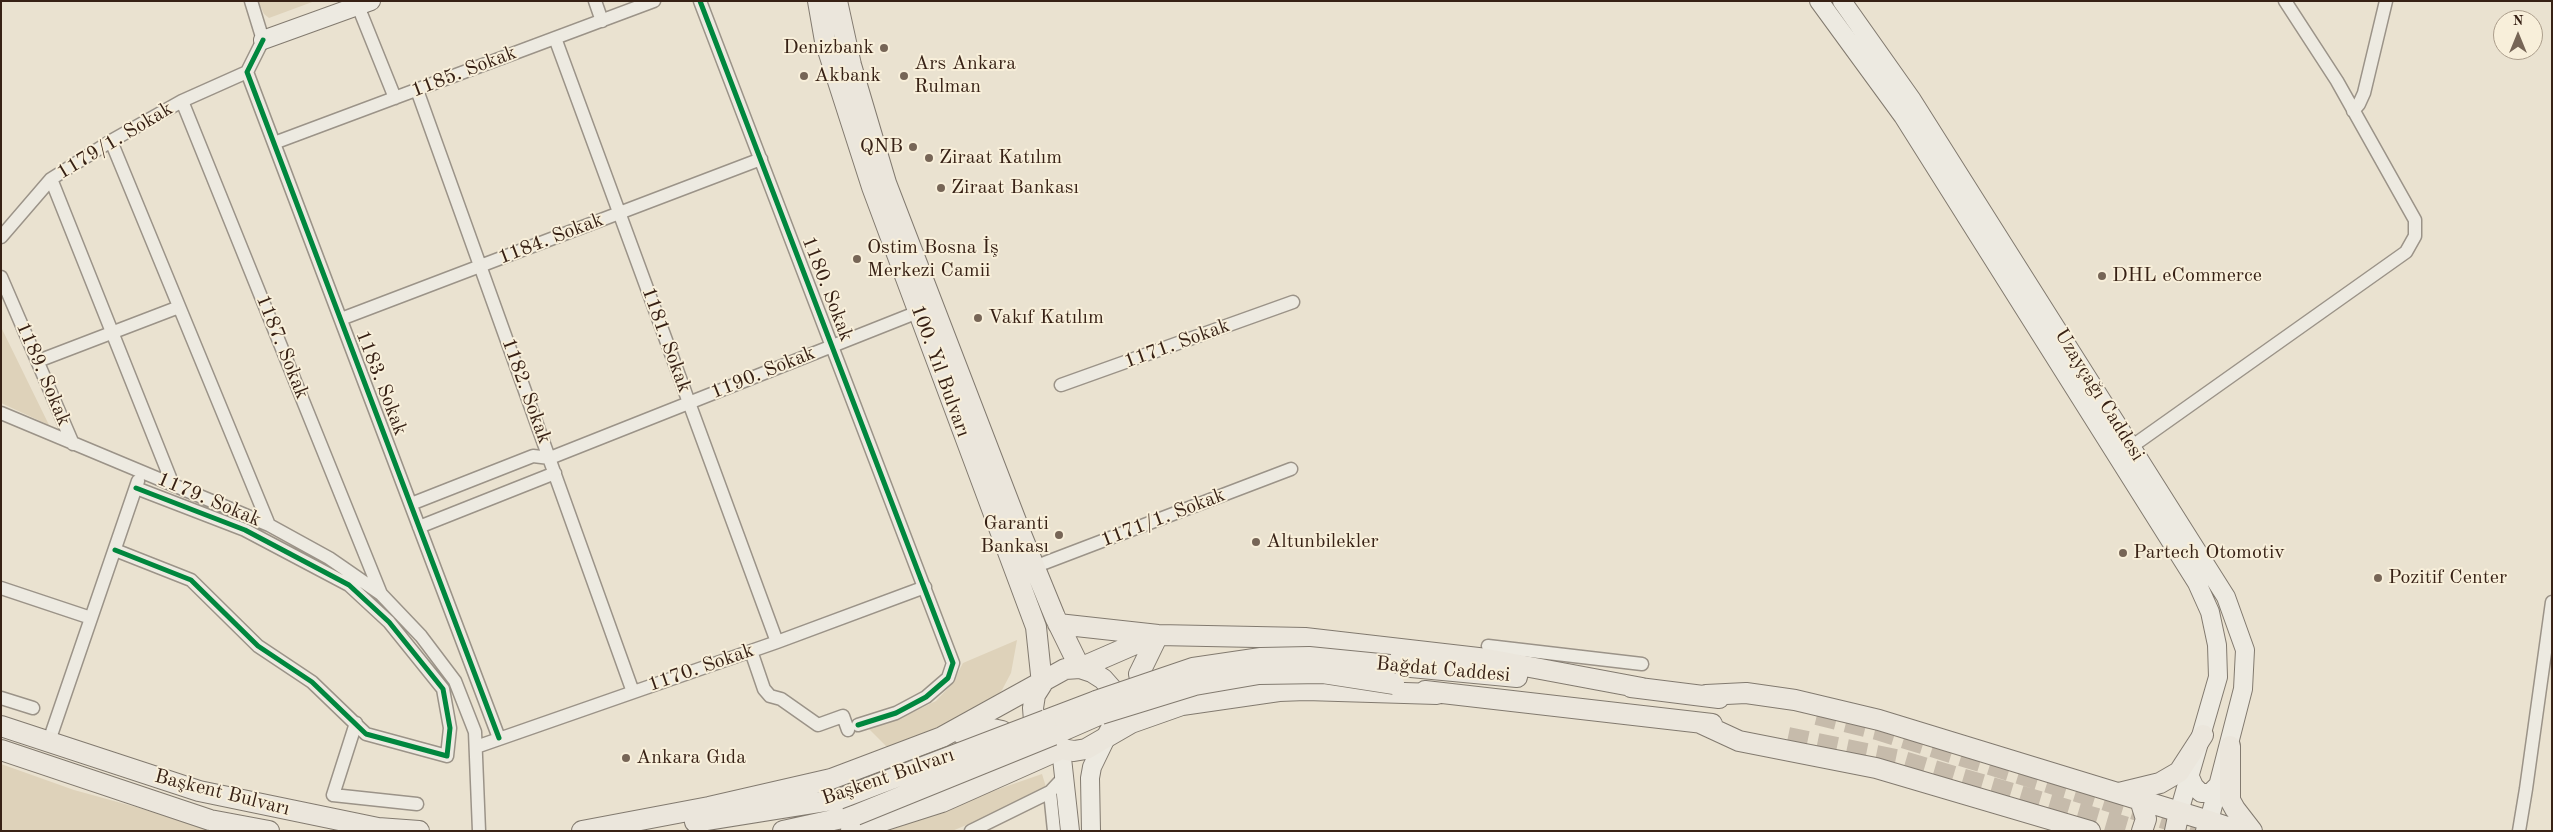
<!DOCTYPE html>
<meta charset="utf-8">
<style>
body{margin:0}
#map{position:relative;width:2553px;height:832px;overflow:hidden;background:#eae2d0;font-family:"Old Standard TT",serif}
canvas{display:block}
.frame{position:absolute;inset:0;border:2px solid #372115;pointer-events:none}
.north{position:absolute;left:2493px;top:10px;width:50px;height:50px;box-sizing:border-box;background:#f8efda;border:1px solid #ab9d8b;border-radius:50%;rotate:0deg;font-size:14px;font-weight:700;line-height:20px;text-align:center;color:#372115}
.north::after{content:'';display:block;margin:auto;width:18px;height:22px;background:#766556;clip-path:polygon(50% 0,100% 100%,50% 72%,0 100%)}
</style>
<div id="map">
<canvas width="2553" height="832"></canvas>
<div class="frame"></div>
<div class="north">N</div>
</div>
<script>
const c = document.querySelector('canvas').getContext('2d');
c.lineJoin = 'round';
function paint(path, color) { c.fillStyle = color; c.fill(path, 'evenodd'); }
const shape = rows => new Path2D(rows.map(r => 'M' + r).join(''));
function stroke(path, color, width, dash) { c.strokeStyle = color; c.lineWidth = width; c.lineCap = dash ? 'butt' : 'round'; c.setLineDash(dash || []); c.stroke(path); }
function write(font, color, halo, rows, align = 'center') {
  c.font = font + ' "Old Standard TT",serif'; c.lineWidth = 4; c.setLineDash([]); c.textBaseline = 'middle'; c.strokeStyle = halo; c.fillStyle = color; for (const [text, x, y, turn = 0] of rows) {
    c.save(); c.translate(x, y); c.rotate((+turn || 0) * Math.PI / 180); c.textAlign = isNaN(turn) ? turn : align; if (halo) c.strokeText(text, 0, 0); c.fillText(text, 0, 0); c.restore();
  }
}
paint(shape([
 [258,1,315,1,269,18,264,14],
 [1,327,49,425,1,403],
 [1017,640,1011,673,1002,690,990,702,968,717,889,749,867,727,913,712,936,701,952,684,963,663],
 [1,764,74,790,223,831,1,831],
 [1042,774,1046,787,1000,811,952,831,878,831]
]), '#ded2ba');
stroke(shape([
 [1817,715,1877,730,2203,831],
 [1788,737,1900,760,2141,831]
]), '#c6bbab', 20, [20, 10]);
const street = shape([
 [251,1,263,40,247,72,499,738],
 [595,1,602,21],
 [700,1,953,663,948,678,926,697,896,713,858,725],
 [358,6,395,98],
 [555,38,777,642],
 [417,90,633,692],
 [182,101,381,594],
 [2353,111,2359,104,2364,93,2386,1],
 [111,141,269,525],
 [274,143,654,1],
 [51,179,173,485],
 [1,237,51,179,111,141,182,101,247,72],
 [1,277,73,444],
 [341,319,761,159],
 [38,361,179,307],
 [1061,385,1293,302],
 [1,413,269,525,329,558,381,594,421,636,455,681,475,732,479,831],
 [2131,447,2406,252,2415,236,2415,220,2337,81,2285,1],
 [411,504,533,456,550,458,918,312],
 [419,527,555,473],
 [115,550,191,580,258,646,312,682,366,734,447,756,450,728,443,689,389,622,349,585,245,530,136,488],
 [1034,567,1291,469],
 [1,588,91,618],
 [1488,646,1642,664],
 [751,651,764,689,770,696,781,699,818,725,843,716,848,730],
 [1,698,33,708],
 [356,723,333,795,417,804],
 [49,741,138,481],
 [476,747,777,642,925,587],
 [1050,792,1054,831],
 [971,831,1050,792,1064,777],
 [2519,831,2526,789,2552,602]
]);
const secondary = shape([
 [1819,1,1903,116,2197,583,2210,612,2217,645,2218,677,2179,812],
 [1842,1,1912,100,2226,597,2245,650,2243,689,2209,821],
 [263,40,371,1],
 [1061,749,1070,831],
 [2190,777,2194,786,2201,793,2210,793,2219,784],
 [1091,831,1090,778,1092,767,1107,736]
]);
const primary = shape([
 [818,1,825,41,872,187,1036,627,1042,684],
 [837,1,851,65,886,183,1021,534,1055,617,1080,668],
 [1058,624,1158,635,1305,638,1487,659,1642,688],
 [1390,665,1517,677],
 [1080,668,1156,635],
 [1042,684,1035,695,1033,708,1034,721,1040,733,1050,743,1061,749,1074,751,1086,749,1131,723,1182,705,1279,691,1306,690,1437,694],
 [1631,687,1719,698],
 [1425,691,1712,724],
 [1706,695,1746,693,1795,700,1879,720,2209,821,2206,831],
 [1150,699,1143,695,1139,674,1158,635],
 [1046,720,1096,701],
 [1700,723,1739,741,1876,768,2090,831],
 [1,726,199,791,378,828,419,831],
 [962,734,988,728,1002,731,1018,742],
 [1053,735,1101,714],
 [2230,746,2230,800,2235,809,2252,831],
 [1,750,210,820,269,831],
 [2119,793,2160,783,2179,772,2203,735],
 [2140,800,2146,819,2142,831],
 [2209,821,2239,831],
 [695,822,839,799],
 [582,831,709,807,831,779,942,737,1065,669,1080,668,1092,672,1103,679,1111,688,1115,700,1116,713,1113,725,1107,736],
 [783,831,856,815],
 [851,831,942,802,1061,749],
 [2175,831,2179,812]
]);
stroke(street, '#9b9388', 15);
stroke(secondary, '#827a6f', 20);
stroke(primary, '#827a6f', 22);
stroke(street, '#edeae1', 12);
stroke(secondary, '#edeae1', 18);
stroke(primary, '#ebe6dc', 20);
const primaryBridge = shape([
 [1096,701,1193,668,1261,658,1309,657,1390,665],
 [1101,714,1195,685,1259,674,1323,673,1394,684],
 [839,799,1046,720],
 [856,815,1053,735]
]);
stroke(primaryBridge, '#827a6f', 22, []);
stroke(primaryBridge, '#ebe6dc', 20);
stroke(shape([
 [700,1,953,663,948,678,926,697,896,713,858,725],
 [263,40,247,72,499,738],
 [115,550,191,580,258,646,312,682,366,734,447,756,450,728,443,689,389,622,349,585,245,530,136,488]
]), '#00873e', 5);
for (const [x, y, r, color] of [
 [884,48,5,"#766556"],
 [804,76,5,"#766556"],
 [904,76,5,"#766556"],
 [913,147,5,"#766556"],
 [929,158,5,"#766556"],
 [941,188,5,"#766556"],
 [857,259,5,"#766556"],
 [2102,276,5,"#766556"],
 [978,318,5,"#766556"],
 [1059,535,5,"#766556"],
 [1256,542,5,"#766556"],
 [2123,553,5,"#766556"],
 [2378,578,5,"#766556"],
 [626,758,5,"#766556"]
]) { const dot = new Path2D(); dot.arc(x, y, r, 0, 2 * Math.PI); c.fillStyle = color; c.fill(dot); stroke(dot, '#f8efda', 2); }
write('20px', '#372115', '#f8efda', [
 ["Denizbank",874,48,"right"],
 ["Ars Ankara",914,64],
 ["Rulman",914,87],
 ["Akbank",814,76],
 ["QNB",903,147,"right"],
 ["Ziraat Katılım",939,158],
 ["Ziraat Bankası",951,188],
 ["Ostim Bosna İş",867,248],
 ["Merkezi Camii",867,271],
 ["DHL eCommerce",2112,276],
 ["Vakıf Katılım",988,318],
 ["Garanti",1049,524,"right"],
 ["Bankası",1049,547,"right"],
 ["Altunbilekler",1266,542],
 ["Partech Otomotiv",2133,553],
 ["Pozitif Center",2388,578],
 ["Ankara Gıda",636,758]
], 'left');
write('20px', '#372115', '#f8efda', [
 ["1185. Sokak",464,72,-21],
 ["1179/1. Sokak",115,141,-31],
 ["1184. Sokak",551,239,-21],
 ["1180. Sokak",827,289,69],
 ["1181. Sokak",666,340,70],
 ["1171. Sokak",1177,344,-20],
 ["1187. Sokak",282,347,68],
 ["100. Yıl Bulvarı",940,371,70],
 ["1190. Sokak",763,373,-22],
 ["1189. Sokak",43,374,67],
 ["1183. Sokak",381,383,69],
 ["1182. Sokak",526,391,70],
 ["Uzayçağı Caddesi",2099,395,58],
 ["1179. Sokak",209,500,23],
 ["1171/1. Sokak",1163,518,-21],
 ["1170. Sokak",701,668,-19],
 ["Bağdat Caddesi",1443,670,5],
 ["Başkent Bulvarı",888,777,-19],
 ["Başkent Bulvarı",222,793,14]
]);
</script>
